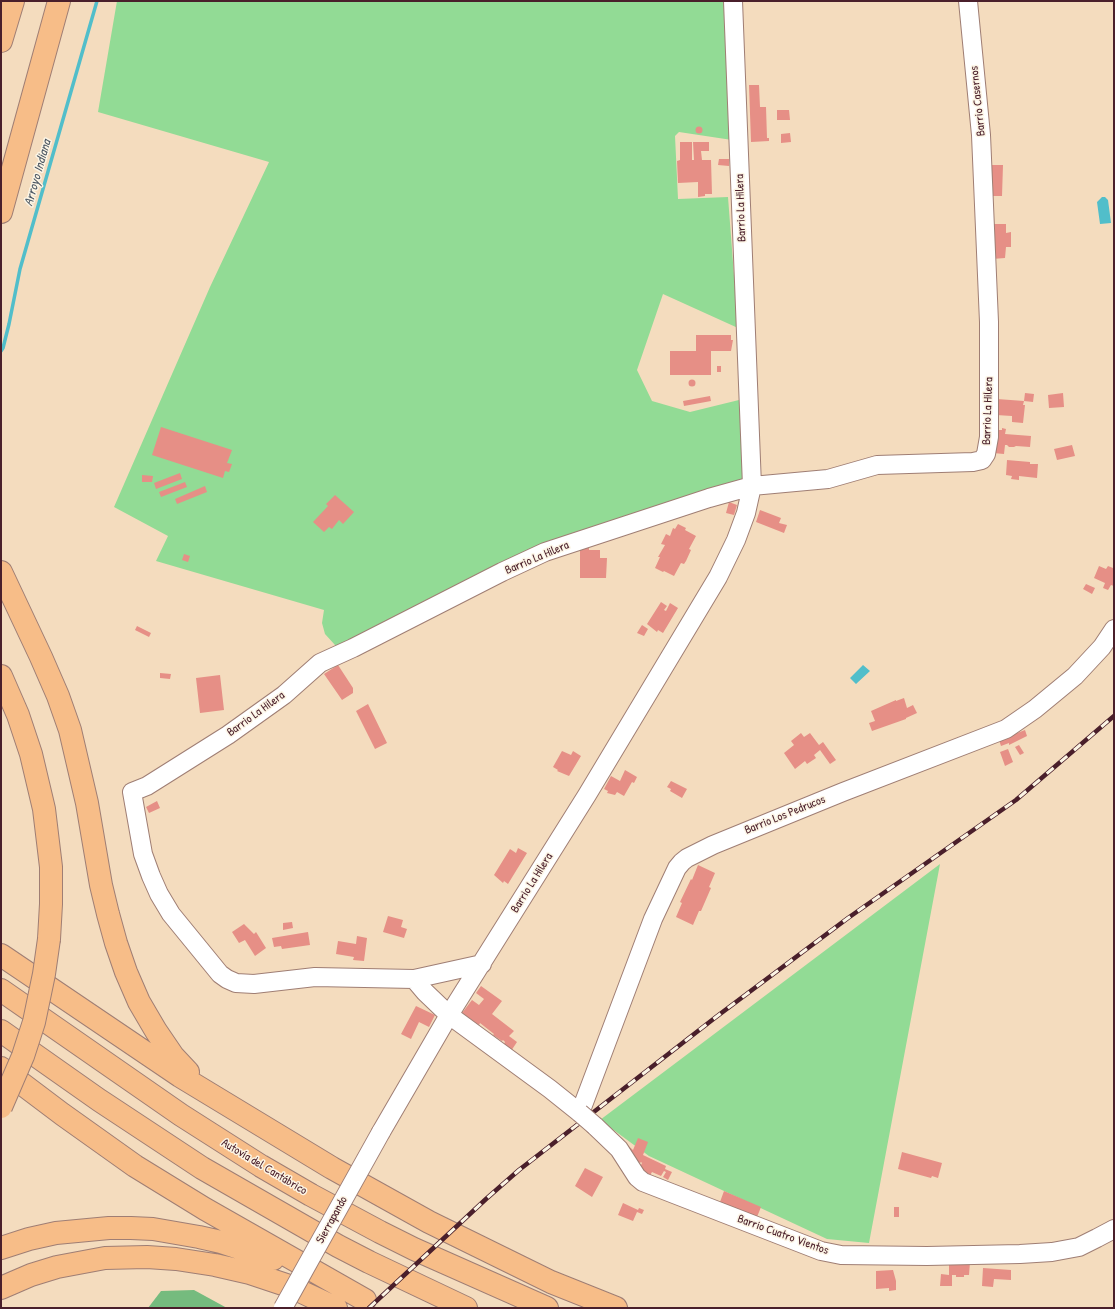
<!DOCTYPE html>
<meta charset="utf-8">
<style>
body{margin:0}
#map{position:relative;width:1115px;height:1309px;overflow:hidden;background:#f4dcbe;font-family:"Patrick Hand",sans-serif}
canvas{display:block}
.frame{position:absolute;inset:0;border:2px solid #4a1f2b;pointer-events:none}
</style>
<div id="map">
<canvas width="1115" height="1309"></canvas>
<div class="frame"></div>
</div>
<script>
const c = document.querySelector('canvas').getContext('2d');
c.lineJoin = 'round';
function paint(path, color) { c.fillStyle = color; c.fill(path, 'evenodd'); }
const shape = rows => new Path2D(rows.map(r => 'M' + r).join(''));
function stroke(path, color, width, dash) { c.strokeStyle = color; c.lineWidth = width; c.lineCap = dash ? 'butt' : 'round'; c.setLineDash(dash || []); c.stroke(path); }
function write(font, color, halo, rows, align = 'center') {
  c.font = font + ' "Patrick Hand",sans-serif'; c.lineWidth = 3; c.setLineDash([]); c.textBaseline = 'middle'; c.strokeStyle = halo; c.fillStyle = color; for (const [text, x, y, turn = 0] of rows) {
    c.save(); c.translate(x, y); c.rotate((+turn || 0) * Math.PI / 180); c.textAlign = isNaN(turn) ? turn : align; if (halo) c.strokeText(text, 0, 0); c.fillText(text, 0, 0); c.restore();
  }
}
paint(shape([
 [117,1,727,1,732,140,679,132,675,136,678,199,728,197,738,328,663,294,637,370,652,401,690,412,743,399,747,479,550,548,343,648,335,645,325,634,322,623,324,610,156,561,168,536,114,507,210,287,269,162,98,112],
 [940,864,869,1243,827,1239,649,1156,600,1120]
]), '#92db95');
paint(shape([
 [194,1290,227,1308,148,1308,161,1291]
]), '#75bb7e');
paint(shape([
 [1102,197,1105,197,1108,200,1111,223,1100,224,1097,202],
 [863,665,870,671,856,684,850,678]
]), '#51beca');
stroke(shape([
 [1,351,3,348,9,324,20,269,97,1]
]), '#51beca', 3.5);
paint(shape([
 [749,85,759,85,760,107,766,107,767,138,769,138,769,141,751,142],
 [777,110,789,110,790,120,777,120],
 '695.5 130a3.5 3.5 0 1 1 7 0a3.5 3.5 0 1 1-7 0Z',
 [790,133,791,142,781,143,781,134],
 [680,142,692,142,692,160,694,160,693,142,709,142,709,151,701,151,702,160,711,160,712,194,705,194,705,196,698,197,698,182,678,183,677,161,680,160],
 [719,159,729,159,729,166,718,165],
 [992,165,1003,165,1002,196,992,196],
 [991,224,1006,224,1006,233,1011,232,1011,247,1006,247,1005,258,992,259],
 [696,335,731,335,731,340,733,340,731,351,711,351,711,375,670,375,670,351,696,351],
 [717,366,721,366,721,372,717,372],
 '688.5 383a3.5 3.5 0 1 1 7 0a3.5 3.5 0 1 1-7 0Z',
 [1025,393,1034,394,1033,402,1024,401],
 [1063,393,1064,407,1049,408,1048,395],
 [710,396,711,401,684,406,683,401],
 [997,399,1024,401,1023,405,1025,405,1023,423,1012,422,1012,416,996,415],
 [161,427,232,450,227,463,232,464,229,472,225,471,223,478,152,455],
 [1002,428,1006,429,1005,434,1031,436,1030,447,1016,446,1014,447,1009,447,1007,445,1005,445,1004,454,993,453,993,430,1002,430],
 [1072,445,1075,456,1057,460,1054,449],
 [1007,460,1030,462,1030,464,1038,464,1037,478,1019,476,1019,480,1011,479,1012,476,1006,475],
 [180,473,182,479,156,489,154,483],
 [142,475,153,476,152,482,142,482],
 [185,482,187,487,161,497,159,492],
 [205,486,207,492,177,504,175,499],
 [335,495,354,512,343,524,339,520,332,529,329,527,324,532,313,522,328,506,326,504],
 [729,502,737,505,734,515,726,513],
 [760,510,781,518,779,523,787,525,784,533,756,522],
 [678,524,686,528,685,530,696,536,689,549,691,550,686,561,684,564,681,563,674,576,664,571,663,572,655,568,660,557,658,557,665,545,661,544,666,534,670,536,673,528,675,529],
 [611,535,612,540,589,547,589,550,600,550,600,558,607,558,606,578,580,578,580,545],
 [184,554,190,556,188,562,182,560],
 [1099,566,1106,569,1108,566,1113,568,1114,586,1111,585,1108,590,1103,588,1105,583,1094,578],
 [1086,584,1095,588,1092,594,1083,589],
 [661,602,667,606,664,610,666,611,670,603,678,608,663,633,658,630,657,632,647,624],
 [642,625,648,629,644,636,637,633],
 [137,626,151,633,149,637,135,630],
 [338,665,353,688,353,693,342,700,324,674],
 [160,673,171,674,170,679,160,678],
 [220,675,224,710,200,713,196,678],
 [904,698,907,708,913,705,917,713,906,718,906,719,872,731,869,723,875,721,871,711,896,700,896,701],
 [368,704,387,743,375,749,356,711],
 [1025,730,1027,736,1009,745,1009,743,1001,746,999,740],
 [801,733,804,737,810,733,819,745,823,742,836,760,830,764,820,750,814,755,816,758,807,764,805,761,795,769,784,753,794,745,791,741],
 [1019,745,1024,753,1020,755,1015,747],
 [1008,749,1013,762,1005,766,1000,752],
 [562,751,571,755,573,751,581,756,569,776,557,771,558,770,553,767],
 [625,770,637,777,634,783,632,782,624,796,617,792,615,795,607,793,608,791,604,789,611,776,620,781],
 [671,781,687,789,682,798,670,791,671,789,667,787],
 [157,801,160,808,149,813,146,807],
 [518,848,527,853,508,884,504,881,503,883,494,875,510,849,516,853],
 [698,865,715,873,709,887,711,888,701,911,699,911,693,925,676,917,682,903,680,902,691,879,692,880],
 [388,916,403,920,401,927,407,929,404,938,383,932],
 [292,922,293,928,283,930,283,923],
 [244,924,254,934,256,932,266,948,255,956,245,940,239,943,232,932],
 [308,932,310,945,282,949,281,946,274,947,272,938],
 [357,936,367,938,364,961,353,960,354,957,336,954,338,941,356,944],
 [481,986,502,1001,492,1014,514,1031,509,1036,517,1042,511,1051,503,1046,505,1042,503,1040,502,1041,493,1035,494,1034,480,1023,479,1025,462,1013,472,1000,479,1005,484,999,476,993],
 [416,1006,435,1015,429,1027,419,1022,411,1039,401,1034],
 [638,1138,648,1142,643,1155,666,1166,665,1169,672,1172,668,1180,663,1177,666,1172,664,1171,661,1176,652,1172,648,1179,638,1171,642,1163,641,1162,640,1163,631,1154,625,1143,633,1150],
 [902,1152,942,1163,938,1178,932,1176,931,1178,898,1169],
 [585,1168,603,1177,592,1197,575,1186],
 [724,1191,761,1207,757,1217,720,1202],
 [623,1203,638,1210,639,1208,644,1210,642,1214,637,1212,633,1221,618,1215],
 [894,1207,899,1207,899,1217,894,1217],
 [949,1262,970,1262,969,1275,964,1275,964,1277,956,1277,956,1275,952,1275,952,1286,940,1286,941,1274,949,1275],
 [983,1268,1011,1270,1011,1280,994,1279,993,1287,982,1286],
 [893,1270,896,1281,896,1290,889,1291,889,1288,876,1289,876,1271]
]), '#e68f86');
const minor = shape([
 [482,964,414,979,315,977,254,984,236,983,227,979,220,974,171,914,159,894,151,876,143,854,132,792,147,786,228,735,284,695,320,663,353,648,502,572,545,552,709,498,752,486,828,479,877,465,973,462,982,460,986,454,989,437,989,322,981,135,968,1],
 [414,979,425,992,449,1015,550,1089,580,1113,653,919,677,868,682,862,687,858,713,845,843,792,1006,729,1035,709,1075,676,1102,647,1114,629],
 [595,1126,619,1149,637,1177,643,1182,821,1251,841,1255,927,1256,1020,1254,1052,1252,1079,1247,1097,1238,1114,1229],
 [381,1132,449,1015,587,795,718,577,736,540,746,513,752,486,733,1]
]);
const highway = shape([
 [1,41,13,1],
 [1,212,59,1],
 [1,572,41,657,58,696,70,730,87,803,101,885,108,914,116,943,126,972,139,1002,156,1031,173,1056,188,1072],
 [1,676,18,715,31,754,44,809,51,867,51,904,49,939],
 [1,955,180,1076,332,1168,429,1222,551,1282,616,1308],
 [1,990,181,1115,261,1166,311,1195,380,1232,414,1249,547,1308],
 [1,1031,99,1100,202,1168,338,1246,369,1262,466,1308],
 [1,1068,62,1114,135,1166,205,1209,365,1300],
 [1,1248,29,1239,56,1233,109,1228,131,1228,153,1229,199,1237,221,1242,273,1259],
 [1,1288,31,1275,57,1267,105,1258,147,1257,176,1259,215,1265,250,1273,289,1286,336,1308]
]);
stroke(minor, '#9f7e74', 20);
stroke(highway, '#9f7e74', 24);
stroke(minor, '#fff', 18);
stroke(highway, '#f7bd88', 22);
const rail = shape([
 [369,1308,486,1199,519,1170,716,1017,848,918,1016,800,1114,716]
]);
stroke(rail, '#4a1f2b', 4.5);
stroke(rail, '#fcf5e5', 3, [9]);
const minorBridge = shape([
 [580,1113,595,1126],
 [283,1308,381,1132]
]);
const highwayBridge = shape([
 [1,1107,23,1056,34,1022,44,974,49,939]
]);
stroke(minorBridge, '#9f7e74', 20, []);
stroke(highwayBridge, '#9f7e74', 24, []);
stroke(minorBridge, '#fff', 18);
stroke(highwayBridge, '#f7bd88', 22);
write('12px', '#4a1f2b', '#fcf5e5', [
 ["Barrio Casernos",978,101,-96],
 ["Barrio La Hilera",741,208,-92],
 ["Barrio La Hilera",988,411,-88],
 ["Barrio La Hilera",537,558,-23],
 ["Barrio La Hilera",256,714,-36],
 ["Barrio Los Pedrucos",785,815,-22],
 ["Barrio La Hilera",532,883,-58],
 ["Autovía del Cantábrico",264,1167,31],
 ["Sierrapando",332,1220,-61],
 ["Barrio Cuatro Vientos",783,1235,20]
]);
write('italic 13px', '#4c5763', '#fcf5e5', [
 ["Arroyo Indiana",38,173,-74]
]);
</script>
